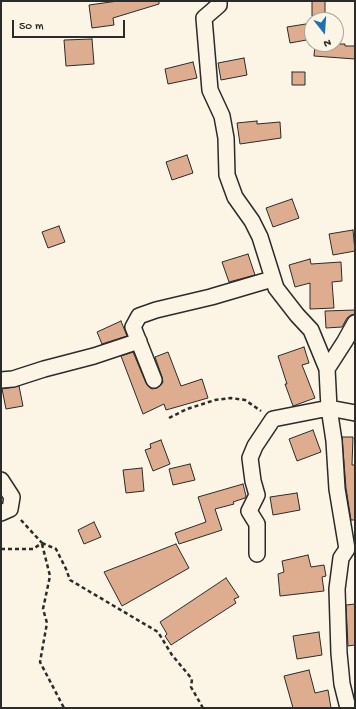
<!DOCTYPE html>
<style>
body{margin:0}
#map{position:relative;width:356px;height:709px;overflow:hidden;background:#fcf5e5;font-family:"Gochi Hand",sans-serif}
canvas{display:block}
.frame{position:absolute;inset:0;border:2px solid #2b2b2b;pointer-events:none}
.north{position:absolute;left:304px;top:12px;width:40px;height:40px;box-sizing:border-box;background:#fcf5e5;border:1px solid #a8a49b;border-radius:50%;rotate:163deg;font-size:11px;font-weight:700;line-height:16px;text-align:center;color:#2b2b2b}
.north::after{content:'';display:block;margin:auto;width:14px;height:18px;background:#1f6fb2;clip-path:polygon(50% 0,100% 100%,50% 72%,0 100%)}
.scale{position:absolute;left:12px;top:20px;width:113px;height:18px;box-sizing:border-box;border:2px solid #2b2b2b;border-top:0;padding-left:5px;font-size:12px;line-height:14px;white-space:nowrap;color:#2b2b2b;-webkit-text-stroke:3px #fcf5e5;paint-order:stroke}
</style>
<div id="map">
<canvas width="356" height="709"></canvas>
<div class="frame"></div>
<div class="north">N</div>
<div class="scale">50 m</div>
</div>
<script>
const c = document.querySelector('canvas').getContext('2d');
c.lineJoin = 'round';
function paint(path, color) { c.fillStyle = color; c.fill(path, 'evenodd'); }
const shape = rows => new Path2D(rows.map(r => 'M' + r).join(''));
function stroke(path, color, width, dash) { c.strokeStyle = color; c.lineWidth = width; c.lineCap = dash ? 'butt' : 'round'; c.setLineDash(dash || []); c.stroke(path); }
const building = shape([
 [118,1,159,1,159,4,113,18,114,25,92,28,89,5,118,1],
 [312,1,325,1,325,16,312,16,312,1],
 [312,23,312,39,290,43,287,27,312,23],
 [92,39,94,64,66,66,64,40,92,39],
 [315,44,345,44,345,46,355,46,355,59,314,56,315,44],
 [244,58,247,75,221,80,218,63,244,58],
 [193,62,197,78,168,84,165,69,193,62],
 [292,72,305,72,305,85,292,85,292,72],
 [257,121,257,124,280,122,281,138,240,144,237,123,257,121],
 [187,155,193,173,172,180,166,162,187,155],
 [292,199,299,218,273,227,266,208,292,199],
 [59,226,65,242,48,248,42,232,59,226],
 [353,230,355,251,333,255,329,234,353,230],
 [248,254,255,275,229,282,222,262,248,254],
 [310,259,311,264,341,262,342,281,332,282,334,308,310,309,310,283,295,287,289,265,310,259],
 [355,310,355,314,351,315,347,318,342,327,326,328,325,311,355,310],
 [121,321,127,336,102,344,97,332,121,321],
 [304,347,309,363,302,365,315,398,293,406,285,384,287,384,278,356,304,347],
 [133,352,146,383,149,387,152,389,157,388,161,385,163,382,162,377,155,357,168,352,181,386,202,379,208,398,166,410,164,404,143,414,121,356,133,352],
 [19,386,23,406,6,409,2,389,19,386],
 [313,430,321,452,297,461,289,439,313,430],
 [342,437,353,437,352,465,355,465,355,520,351,520,346,488,342,437],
 [161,440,170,464,153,471,145,450,151,448,150,444,161,440],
 [190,464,195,480,173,485,169,469,190,464],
 [142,468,144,491,126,493,123,470,142,468],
 [243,484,246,496,245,498,233,502,234,504,215,509,222,530,179,544,175,533,206,522,198,497,243,484],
 [297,493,300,510,273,515,270,497,297,493],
 [94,522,101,537,84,544,78,530,94,522],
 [176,544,189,568,122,606,104,572,176,544],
 [308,555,311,567,324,565,326,576,322,577,324,591,280,596,278,574,284,572,282,561,308,555],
 [226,578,239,597,234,599,236,603,171,645,165,636,167,634,160,622,226,578],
 [355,604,355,645,348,646,346,605,355,604],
 [319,632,322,655,297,659,293,636,319,632],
 [309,670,315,693,328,690,331,708,293,708,284,676,309,670]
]);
paint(building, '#dead90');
stroke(building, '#2b2b2b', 1);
const minor = shape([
 [219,1,219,5,204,18,210,90,222,116,226,138,227,175,235,197,252,221,260,237,276,288,297,315,311,330,327,369],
 [1,380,13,379,44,369,94,356,139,341],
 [154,380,133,327,139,316,156,310,211,297,272,279],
 [1,480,12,497,10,509,1,513],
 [257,554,257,524,249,511,257,495,253,481,250,458,255,446,273,419,329,408,355,413],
 [348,708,342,684,339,653,337,589,341,558,347,549,337,489,334,441,329,408,327,369,345,341,355,323]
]);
stroke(minor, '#2b2b2b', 18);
stroke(shape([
 [169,418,187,409,215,400,231,398,245,400,261,411],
 [42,543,56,549,66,569,70,580,158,632,172,655,192,679,191,687,203,708],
 [42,544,50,576,43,609,47,623,40,662,64,708],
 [1,549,33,549,42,543,20,519]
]), '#2b2b2b', 2.5, [4, 3]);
stroke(minor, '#fcf5e5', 15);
</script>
